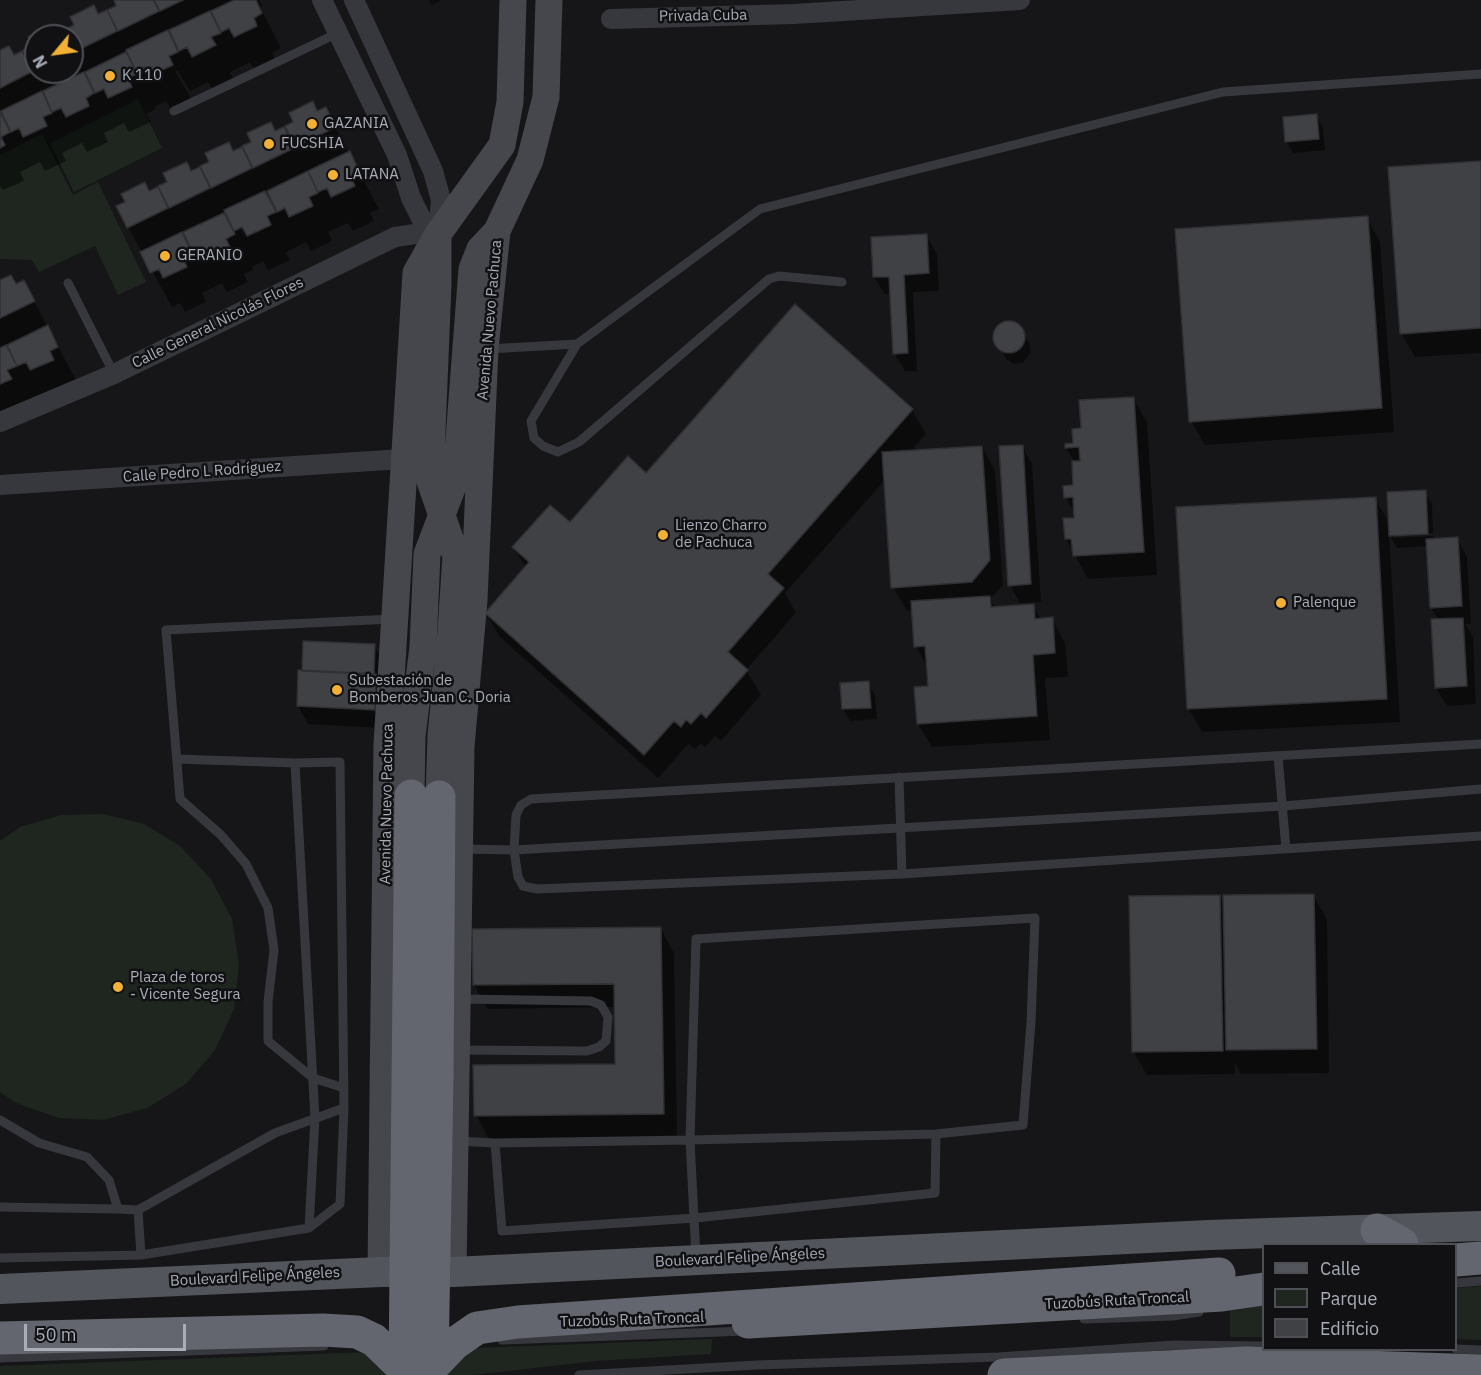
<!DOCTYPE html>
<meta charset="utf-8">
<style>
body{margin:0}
#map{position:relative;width:1481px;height:1375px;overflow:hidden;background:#161618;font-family:"IBM Plex Sans",sans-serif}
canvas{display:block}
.legend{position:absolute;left:1262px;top:1243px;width:195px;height:108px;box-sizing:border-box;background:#111113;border:2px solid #4d4f55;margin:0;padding:8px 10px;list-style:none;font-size:18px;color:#a8adb8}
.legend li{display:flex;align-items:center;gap:12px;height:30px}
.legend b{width:30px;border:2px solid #4d4f55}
.north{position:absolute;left:24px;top:24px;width:60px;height:60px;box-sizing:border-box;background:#111113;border:2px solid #4d4f55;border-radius:50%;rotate:241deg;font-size:16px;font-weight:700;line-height:24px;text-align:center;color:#a8adb8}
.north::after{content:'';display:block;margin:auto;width:21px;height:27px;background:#f2b134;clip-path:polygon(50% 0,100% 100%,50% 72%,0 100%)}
.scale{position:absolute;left:24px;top:1324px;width:162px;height:27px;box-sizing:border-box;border:3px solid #a8adb8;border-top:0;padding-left:8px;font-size:18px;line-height:21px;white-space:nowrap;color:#a8adb8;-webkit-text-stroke:4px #111113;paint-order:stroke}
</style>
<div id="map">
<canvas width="1481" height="1375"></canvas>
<ul class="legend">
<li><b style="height:8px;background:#53555c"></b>Calle</li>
<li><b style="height:16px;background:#1e261f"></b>Parque</li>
<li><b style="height:16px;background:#404145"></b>Edificio</li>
</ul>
<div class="north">N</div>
<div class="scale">50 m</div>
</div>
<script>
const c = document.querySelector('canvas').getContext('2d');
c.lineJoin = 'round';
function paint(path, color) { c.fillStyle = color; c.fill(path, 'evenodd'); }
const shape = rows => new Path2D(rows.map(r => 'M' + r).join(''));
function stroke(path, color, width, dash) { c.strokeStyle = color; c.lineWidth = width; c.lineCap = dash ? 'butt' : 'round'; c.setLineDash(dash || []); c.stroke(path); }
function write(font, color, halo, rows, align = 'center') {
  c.font = font + ' "IBM Plex Sans",sans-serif'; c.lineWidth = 5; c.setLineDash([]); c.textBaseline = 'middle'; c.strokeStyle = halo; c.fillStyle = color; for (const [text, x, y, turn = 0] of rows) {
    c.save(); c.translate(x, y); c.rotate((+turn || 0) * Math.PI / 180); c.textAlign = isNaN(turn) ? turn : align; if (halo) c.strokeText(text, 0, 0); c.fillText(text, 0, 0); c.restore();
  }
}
paint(shape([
 [138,99,162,148,74,192,50,143],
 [42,134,73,195,98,182,146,282,118,295,95,246,39,272,32,260,0,259,0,155],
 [103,814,144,824,180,846,211,879,232,919,239,964,234,1009,215,1050,186,1084,147,1108,103,1120,59,1118,16,1103,0,1092,0,841,20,827,61,815],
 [1481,1286,1481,1340,1456,1339,1456,1288],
 [1263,1306,1263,1337,1230,1337,1230,1311],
 [712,1339,711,1354,596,1361,473,1375,0,1375,0,1366]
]), '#1e261f');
paint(shape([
 [115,0,259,0,262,6,260,7,281,48,272,53,276,61,255,71,250,62,230,72,234,81,213,91,208,82,190,91,178,71,175,71,192,100,171,110,166,101,154,107,156,109,146,114,151,122,129,132,124,123,104,133,108,142,87,152,82,143,62,153,66,161,45,171,40,162,20,172,24,181,3,190,0,186,0,52,14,57,34,46,30,38,51,28,56,36,36,36,36,72,72,72,72,36,57,36,118,6],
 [429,0,442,0,432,5],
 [325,109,379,209,370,213,374,221,353,231,348,223,328,232,332,241,311,251,306,242,286,252,290,260,268,270,263,261,252,267,253,270,244,274,248,282,227,292,222,283,202,293,206,302,185,312,180,303,172,307,128,227,149,193],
 [1316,116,1323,128,1325,150,1293,153,1286,141],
 [1481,162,1481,353,1415,357,1401,333],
 [1367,218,1380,242,1394,432,1205,445,1191,421],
 [926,236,937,254,939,291,913,292,917,371,905,371,894,353,891,294,885,294,874,277],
 [0,282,16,286,24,282,77,382,0,417],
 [1011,323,1022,330,1029,343,1031,352,1023,363,1014,364,1006,359,995,337,996,332,1002,325],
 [1133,398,1147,422,1157,575,1088,579,1066,539,1076,519,1076,515,1066,498,1075,487,1075,463,1066,448,1075,445,1082,429],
 [912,410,926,434,910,452,982,447,995,471,1003,585,990,599,995,608,1033,606,1041,620,1052,619,1065,643,1068,677,1045,678,1050,740,932,747,918,724,930,688,928,669,916,646,913,610,907,611,893,587,885,480,785,593,796,613,746,670,761,695,721,741,715,736,705,747,701,743,695,749,688,744,658,778,500,637,486,614,526,568,514,548,570,525,647,475],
 [1022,446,1032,464,1041,602,1020,603,1010,585],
 [1425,492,1432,504,1433,533,1394,535,1394,538,1433,536,1434,540,1457,539,1467,557,1471,624,1465,624,1473,637,1476,704,1447,706,1436,688,1439,620,1431,608,1428,546,1397,548,1389,534,1400,722,1202,732,1188,708,1375,499,1390,524],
 [374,645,384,663,384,728,308,724,298,706],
 [868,683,875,695,877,719,850,721,843,709,842,684],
 [1313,895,1327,919,1329,1073,1241,1074,1235,1063,1235,1074,1147,1075,1133,1051,1219,897,1225,907],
 [661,929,674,953,677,1137,489,1139,476,1115,617,1065,616,1007,488,1009,474,985]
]), '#0007');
const building = shape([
 [114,0,153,0,159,11,118,31,107,10,116,6,114,0],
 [154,0,183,0,160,11,154,0],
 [234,0,256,0,262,13,254,18,257,26,234,37,229,28,221,32,211,11,234,0],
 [94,5,98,14,107,10,117,31,76,51,72,43,72,36,68,36,65,30,74,25,70,17,94,5],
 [210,11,221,33,211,37,216,45,192,57,187,47,179,51,169,30,210,11],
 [52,26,56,35,65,31,67,36,36,36,36,70,34,71,23,50,32,46,28,37,52,26],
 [168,30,178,52,169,56,173,65,149,76,145,67,136,71,126,50,168,30],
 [9,46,14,55,22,51,33,71,0,88,0,50,9,46],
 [126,52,137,74,128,78,132,87,108,98,104,89,95,93,85,72,126,52],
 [84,72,94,93,86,98,89,106,66,117,61,108,52,112,43,91,84,72],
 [42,91,52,113,43,117,47,126,23,137,19,128,11,132,1,111,42,91],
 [313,101,317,111,326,107,336,127,295,147,285,126,293,122,289,113,313,101],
 [0,112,10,132,1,137,5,145,0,148,0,112],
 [1317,114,1319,139,1285,142,1283,117,1317,114],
 [271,122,275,131,284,127,294,148,253,168,242,146,251,142,247,133,271,122],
 [229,142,233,151,242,147,252,168,211,188,200,166,209,162,205,153,229,142],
 [350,151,360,173,351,177,355,186,331,197,327,188,318,192,308,171,350,151],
 [1481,161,1481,328,1400,334,1388,167,1481,161],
 [187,162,191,171,200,167,210,188,169,208,158,186,167,182,163,173,187,162],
 [308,171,318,193,309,197,313,206,289,217,285,208,277,212,267,191,308,171],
 [145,182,149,191,158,187,168,208,127,228,116,206,125,202,121,194,145,182],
 [265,191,276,212,267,216,271,225,247,236,242,227,234,231,224,210,265,191],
 [224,213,235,234,226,239,230,247,206,258,201,249,193,253,183,232,224,213],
 [1368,216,1382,408,1189,422,1175,229,1368,216],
 [182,232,192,254,183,258,187,267,163,278,159,269,150,273,140,252,182,232],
 [927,234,929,273,904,275,908,353,893,354,889,277,873,277,871,237,927,234],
 [11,275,16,284,24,280,35,301,0,318,0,280,11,275],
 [795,304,913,409,768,574,784,588,728,652,748,670,706,718,701,713,691,724,686,720,681,727,674,721,644,755,485,613,529,562,512,547,550,505,570,522,628,456,646,473,795,304],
 '993 337a16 16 0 1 1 32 0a16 16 0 1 1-32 0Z',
 [48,325,58,347,50,351,54,360,30,370,26,362,17,366,7,345,48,325],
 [6,345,17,366,7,370,12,379,0,384,0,348,6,345],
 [1134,397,1144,552,1073,556,1071,539,1065,539,1063,518,1074,518,1073,497,1064,498,1063,486,1073,485,1072,461,1080,461,1079,447,1065,448,1065,444,1073,443,1072,429,1081,428,1079,400,1134,397],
 [1023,445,1031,584,1008,586,999,446,1023,445],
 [982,446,990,560,972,582,891,588,882,452,982,446],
 [1426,490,1428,534,1389,536,1387,492,1426,490],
 [1376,497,1387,699,1187,709,1176,507,1376,497],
 [1458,537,1462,606,1430,608,1426,539,1458,537],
 [990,596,991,607,1034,604,1035,619,1053,617,1055,653,1033,655,1037,716,917,724,914,687,928,686,925,646,914,647,911,601,990,596],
 [1463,618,1467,686,1435,688,1431,619,1463,618],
 [303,641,375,644,374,674,302,671,303,641],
 [298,670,376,674,375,710,297,706,298,670],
 [869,681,871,708,842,709,840,683,869,681],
 [1314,894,1317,1049,1226,1050,1223,895,1314,894],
 [1220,895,1223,1051,1132,1052,1129,896,1220,895],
 [661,927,664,1114,474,1116,473,1065,615,1064,614,984,473,985,472,929,661,927]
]);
paint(building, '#404145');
stroke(building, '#303034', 1.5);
stroke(shape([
 [174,111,338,33],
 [68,283,114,374],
 [577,344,531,421,534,438,543,446,558,452,579,442,769,279,779,276,842,282],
 [488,349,577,344,760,209,1223,92,1481,74],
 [1481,744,531,799,521,805,516,815,514,850,518,877,523,886,537,889,902,874,1481,836],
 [1278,756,1286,849],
 [295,763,315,1118,309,1228],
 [899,777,902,874],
 [462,849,514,850,1283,806,1481,789],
 [459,999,591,1001,601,1005,608,1017,606,1041,599,1047,587,1051,459,1050],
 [344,1088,313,1078,268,1041,268,1002,274,950,268,908,246,864,221,835,180,799,166,630,392,619],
 [0,1120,39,1143,87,1157,109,1180,118,1209,138,1210,275,1133,344,1108],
 [456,1141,495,1143,690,1140,696,939,1035,918,1031,1022,1023,1125,936,1134,935,1193,695,1218,502,1231,495,1143],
 [0,1207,118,1209],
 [141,1255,309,1228,340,1204,344,1108,340,762,295,763,177,759],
 [696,1257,690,1140,936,1134],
 [0,1258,141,1255,138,1210],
 [1456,1283,1481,1281],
 [1084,1319,1173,1316,1199,1312],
 [502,1340,747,1331],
 [1456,1349,1481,1350],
 [0,1358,324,1346],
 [579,1375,757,1365,998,1357,1174,1345,1264,1346]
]), '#37383d', 9);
stroke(shape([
 [322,0,397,155,411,198,423,222,438,234],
 [354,0,433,171,441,200,438,234],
 [611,19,794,14,1020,0],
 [0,422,114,374,395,237,415,234,438,234],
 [0,485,403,459]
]), '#37383d', 20);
stroke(shape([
 [438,234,438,284,430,481,456,556,450,646,441,735,439,797],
 [411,796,412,736,423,647,427,554,456,478,472,269,480,249,497,231,530,160,546,97,549,0],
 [381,1272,387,744,416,273,438,234,502,145,510,102,513,0],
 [453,1272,461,746,474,600,485,349,497,231]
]), '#45474d', 27);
stroke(shape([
 [0,1289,381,1272,453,1272,1209,1235,1481,1226]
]), '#53555c', 30);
stroke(shape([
 [437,1075,439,797],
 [1377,1230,1402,1244],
 [1456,1260,1481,1258],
 [748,1322,1222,1295,1264,1289],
 [1004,1375,1246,1363,1481,1371]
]), '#63666e', 33);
stroke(shape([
 [0,1338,323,1330,357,1332,374,1340,405,1370],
 [432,1367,454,1344,477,1328,518,1322,1219,1274],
 [432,1367,437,1075],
 [405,1370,411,796]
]), '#63666e', 33);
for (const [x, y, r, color] of [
 [110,76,6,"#f2b134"],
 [312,124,6,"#f2b134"],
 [269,144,6,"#f2b134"],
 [333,175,6,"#f2b134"],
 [165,256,6,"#f2b134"],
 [663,535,6,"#f2b134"],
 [1281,603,6,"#f2b134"],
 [337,690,6,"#f2b134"],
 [118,987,6,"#f2b134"]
]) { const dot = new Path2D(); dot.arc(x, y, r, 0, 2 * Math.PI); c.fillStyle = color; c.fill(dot); stroke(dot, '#111113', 2); }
write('15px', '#a8adb8', '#111113', [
 ["Privada Cuba",703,16,-1],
 ["Avenida Nuevo Pachuca",490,320,-85],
 ["Calle General Nicolás Flores",218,323,-26],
 ["Calle Pedro L Rodríguez",202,472,-4],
 ["Avenida Nuevo Pachuca",387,804,-89],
 ["Boulevard Felipe Ángeles",740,1258,-3],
 ["Boulevard Felipe Ángeles",255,1277,-3],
 ["Tuzobús Ruta Troncal",1117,1301,-3],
 ["Tuzobús Ruta Troncal",632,1320,-2]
]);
write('15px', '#a8adb8', '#111113', [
 ["K 110",122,76],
 ["GAZANIA",324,124],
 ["FUCSHIA",281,144],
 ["LATANA",345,175],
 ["GERANIO",177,256],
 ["Lienzo Charro",675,526],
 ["de Pachuca",675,543],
 ["Palenque",1293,603],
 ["Subestación de",349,681],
 ["Bomberos Juan C. Doria",349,698],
 ["Plaza de toros",130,978],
 ["- Vicente Segura",130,995]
], 'left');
</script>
